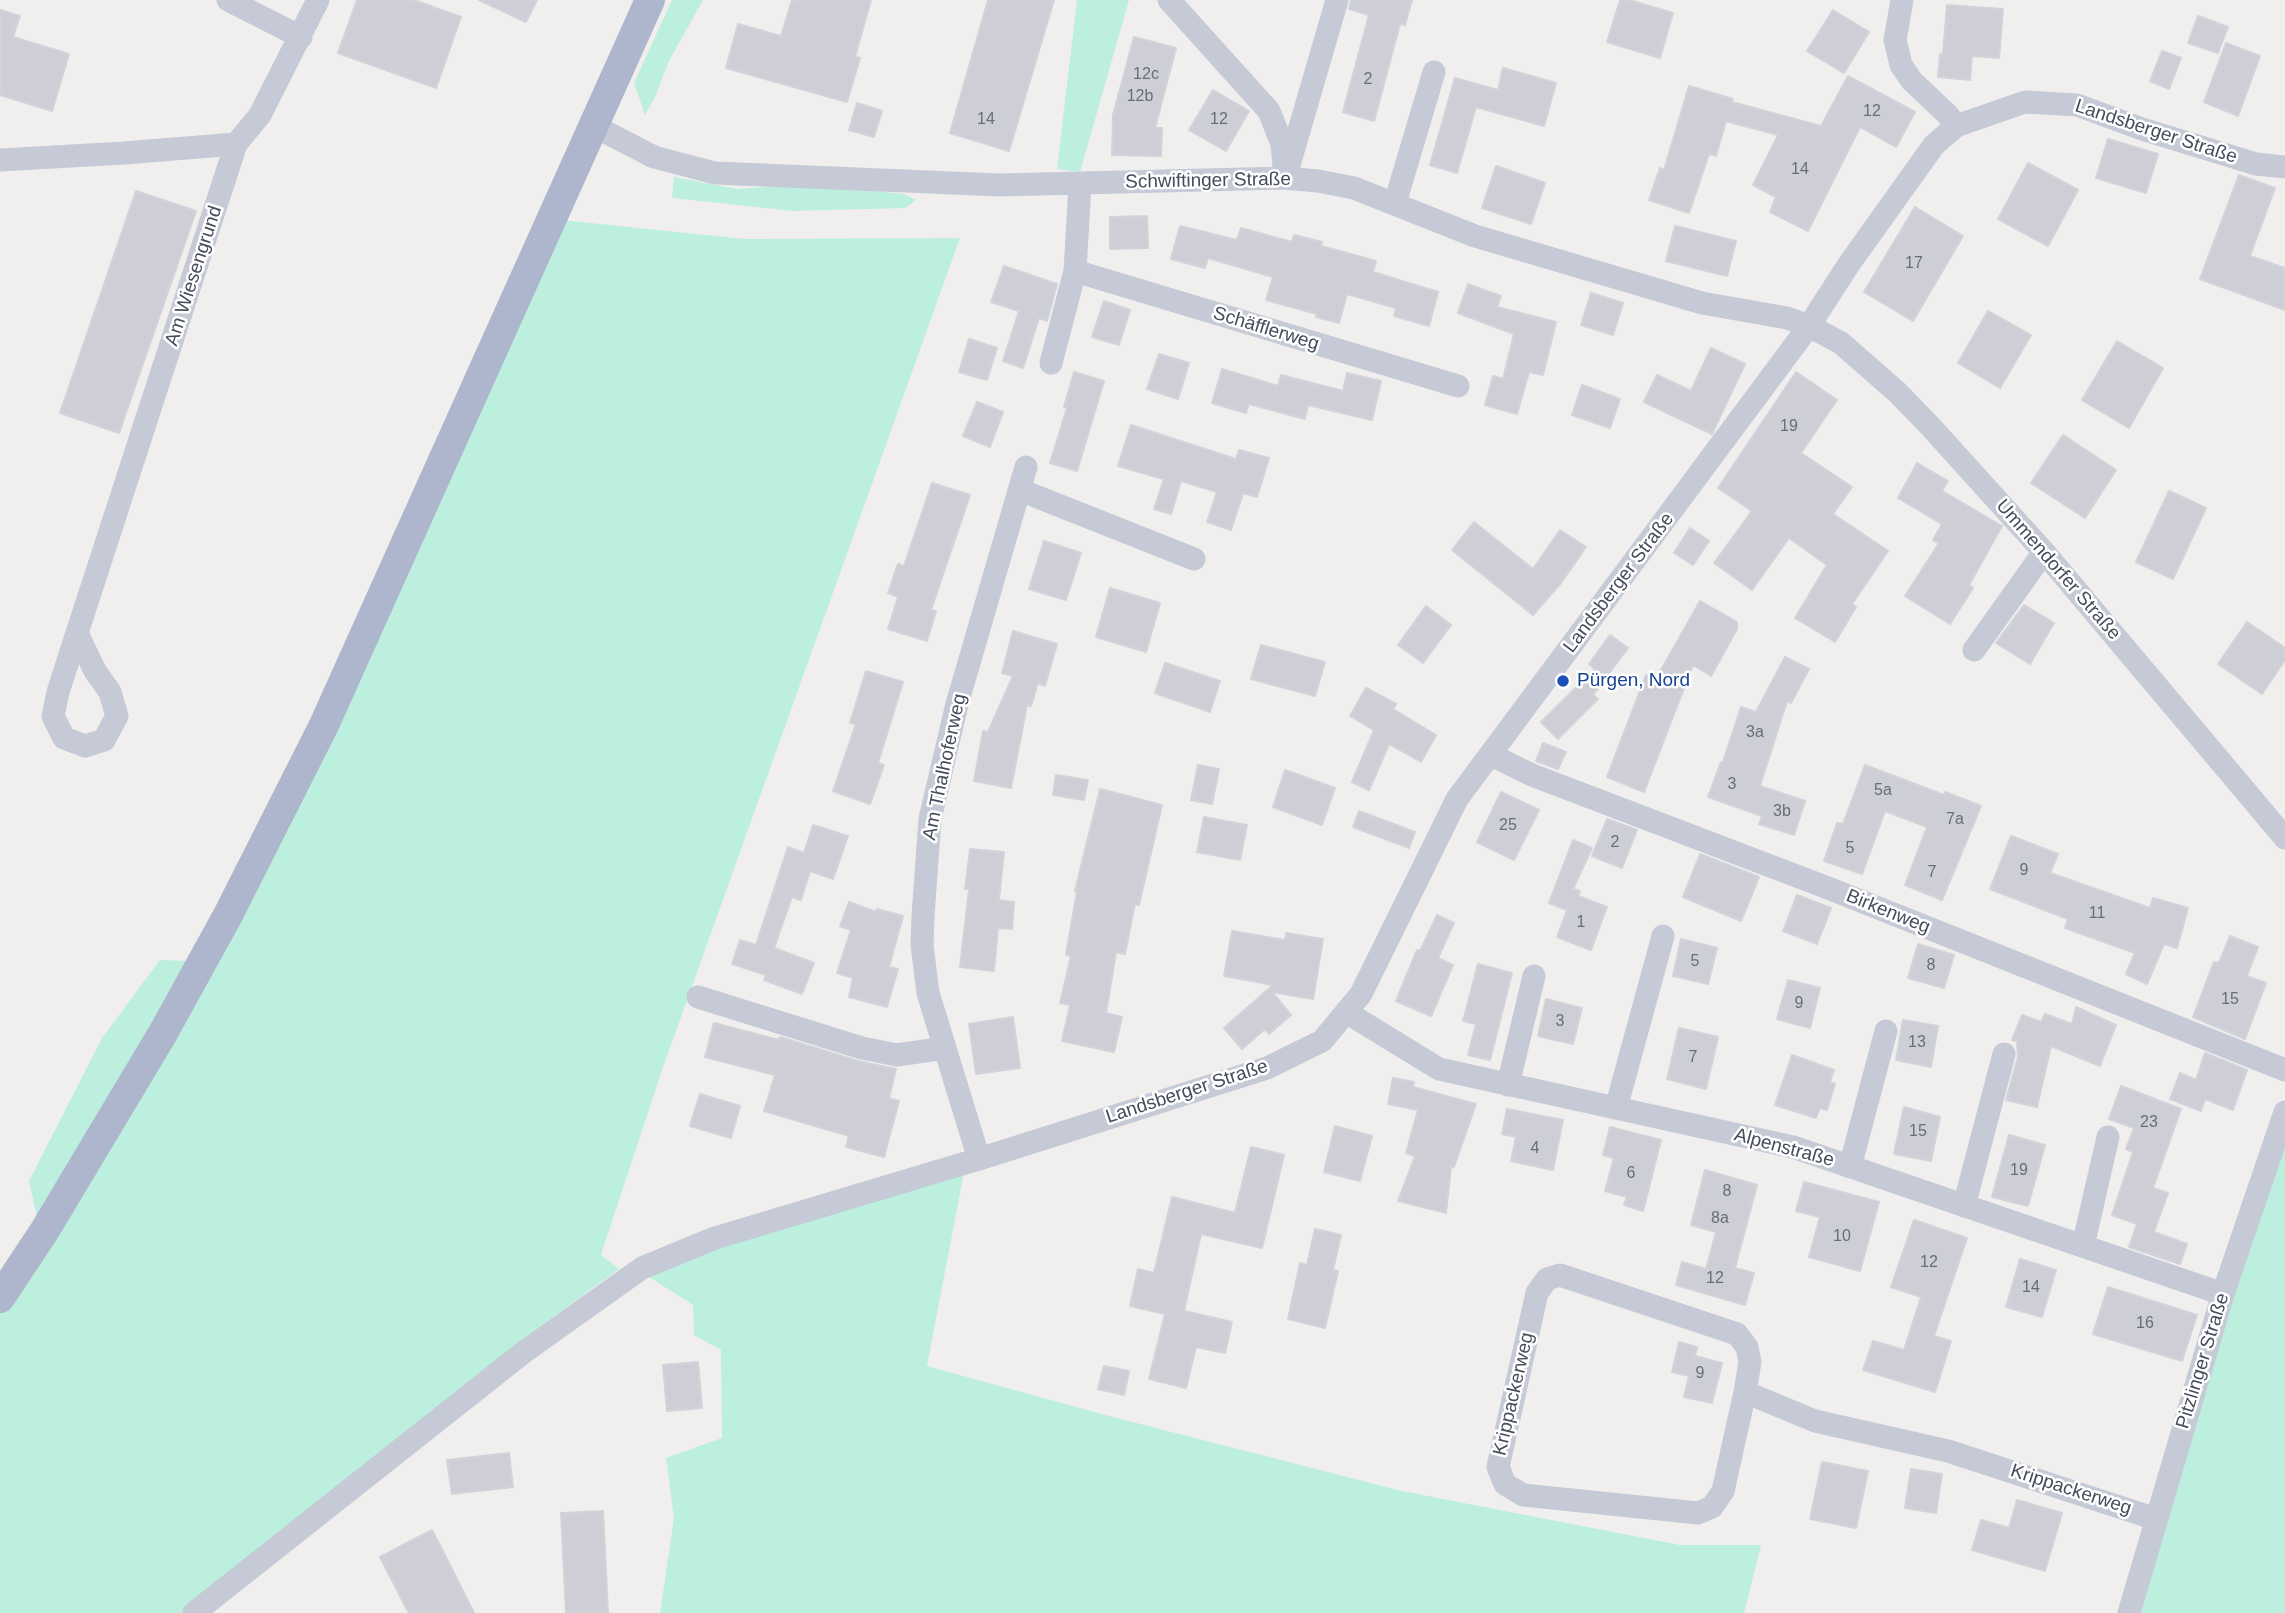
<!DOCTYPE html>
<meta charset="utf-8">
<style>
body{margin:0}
canvas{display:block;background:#f1efee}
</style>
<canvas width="2285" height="1613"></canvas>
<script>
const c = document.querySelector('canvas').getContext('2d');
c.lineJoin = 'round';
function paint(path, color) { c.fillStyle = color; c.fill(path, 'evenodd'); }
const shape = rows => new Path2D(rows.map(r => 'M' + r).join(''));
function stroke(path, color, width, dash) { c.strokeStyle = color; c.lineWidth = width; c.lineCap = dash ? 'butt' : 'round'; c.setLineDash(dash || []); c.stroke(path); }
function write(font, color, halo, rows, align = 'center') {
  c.font = font + ' Helvetica,sans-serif'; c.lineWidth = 5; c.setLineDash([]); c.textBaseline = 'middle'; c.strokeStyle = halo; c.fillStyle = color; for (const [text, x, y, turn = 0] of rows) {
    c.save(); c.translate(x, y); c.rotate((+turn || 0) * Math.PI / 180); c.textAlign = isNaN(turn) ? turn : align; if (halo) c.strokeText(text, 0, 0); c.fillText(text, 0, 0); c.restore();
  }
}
paint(shape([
 [672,0,703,0,669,61,655,97,645,115,634,83],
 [1077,0,1129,0,1080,172,1057,169],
 [674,177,737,189,810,184,904,194,916,200,905,208,793,211,672,198],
 [561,220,745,239,960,238,662,1070,601,1255,619,1269,531,1333,181,1613,0,1613,0,1312,181,1023],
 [160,960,190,961,37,1217,29,1181,102,1038],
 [2285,1133,2285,1613,2140,1613,2231,1297],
 [964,1172,927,1366,1109,1416,1402,1491,1680,1545,1761,1545,1744,1613,660,1613,674,1518,666,1458,722,1438,721,1350,694,1335,693,1305,646,1275,717,1245]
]), '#bcefdd');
const building = shape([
 [357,0,414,0,461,17,436,88,338,53,357,0],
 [479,0,537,0,526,22,479,0],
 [792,0,871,0,855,57,860,58,847,102,726,68,738,24,781,36,792,0],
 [988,0,1054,0,1009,151,950,133,988,0],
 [1351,0,1412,0,1405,25,1400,24,1374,121,1343,112,1369,15,1349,9,1351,0],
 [1620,0,1629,0,1673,13,1660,58,1607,42,1620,0],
 [1947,5,2003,9,1999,58,1972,56,1970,80,1938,77,1940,54,1943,54,1947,5],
 [0,10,20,16,13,37,69,54,52,111,0,95,0,10],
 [1833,10,1869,32,1844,73,1807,51,1833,10],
 [2198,16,2228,27,2218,53,2188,43,2198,16],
 [1134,37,1176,48,1155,128,1162,128,1161,156,1112,155,1113,115,1134,37],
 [2226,43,2260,56,2238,116,2204,102,2226,43],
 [2162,51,2181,58,2169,89,2150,81,2162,51],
 [1503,68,1556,83,1544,126,1476,107,1457,173,1430,165,1455,78,1498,90,1503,68],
 [1848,76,1915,112,1896,147,1860,127,1808,231,1770,212,1776,197,1753,185,1778,135,1726,121,1716,156,1709,154,1689,213,1649,200,1660,168,1664,170,1689,86,1733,99,1732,102,1821,126,1848,76],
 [1213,90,1249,111,1226,151,1189,130,1213,90],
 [857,103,882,111,874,137,849,130,857,103],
 [2108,139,2158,154,2146,193,2096,178,2108,139],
 [2028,163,2078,190,2048,246,1998,219,2028,163],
 [1496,166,1545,183,1531,224,1482,208,1496,166],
 [2239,175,2275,188,2250,256,2285,268,2285,310,2200,279,2239,175],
 [136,191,196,211,119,433,60,413,136,191],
 [1915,207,1963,236,1913,321,1864,292,1915,207],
 [1147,216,1148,248,1110,249,1110,217,1147,216],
 [1180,226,1237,240,1241,228,1292,242,1294,235,1322,242,1321,246,1376,261,1373,272,1438,292,1429,326,1394,316,1396,308,1347,294,1339,323,1316,317,1317,314,1266,300,1273,277,1208,258,1205,268,1171,259,1180,226],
 [1675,226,1736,241,1727,276,1666,261,1675,226],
 [1004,266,1057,284,1047,321,1039,318,1023,368,1003,361,1019,311,991,302,1004,266],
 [1468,284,1501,296,1497,307,1556,322,1543,375,1529,372,1517,414,1485,405,1493,376,1503,379,1514,334,1458,313,1468,284],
 [1591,293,1623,303,1613,335,1581,325,1591,293],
 [1104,301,1130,310,1119,345,1092,337,1104,301],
 [1988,311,2031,335,2000,388,1958,363,1988,311],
 [969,339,997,348,987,380,959,372,969,339],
 [2117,341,2163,368,2129,428,2082,400,2117,341],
 [1711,348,1745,364,1712,434,1644,402,1657,375,1691,391,1711,348],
 [1159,354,1189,363,1178,399,1147,389,1159,354],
 [1222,369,1278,386,1281,375,1343,391,1347,373,1381,381,1372,420,1308,405,1305,419,1249,404,1246,413,1212,403,1222,369],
 [1074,372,1104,381,1077,471,1050,463,1067,408,1064,407,1074,372],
 [1796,372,1837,400,1801,453,1852,487,1833,514,1888,551,1852,604,1856,607,1835,642,1795,618,1827,565,1789,538,1752,590,1714,563,1752,511,1718,488,1796,372],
 [1582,385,1620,399,1610,428,1572,415,1582,385],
 [977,402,1003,412,990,447,963,436,977,402],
 [1131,425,1236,459,1239,450,1269,458,1257,497,1243,493,1231,530,1207,522,1217,492,1181,481,1171,514,1154,509,1164,479,1118,466,1131,425],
 [2063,435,2116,470,2085,518,2031,483,2063,435],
 [1917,463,1948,481,1942,491,2002,526,1969,585,1973,588,1950,624,1905,596,1939,543,1933,540,1942,524,1898,498,1917,463],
 [932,483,970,495,931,610,936,611,927,641,888,629,898,597,888,593,898,564,904,566,932,483],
 [2169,491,2206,508,2173,579,2136,562,2169,491],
 [1474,522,1533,569,1560,530,1586,547,1561,583,1533,615,1452,550,1474,522],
 [1690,528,1709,541,1693,565,1674,553,1690,528],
 [1044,541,1081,553,1066,600,1029,589,1044,541],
 [1110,588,1160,603,1146,652,1096,637,1110,588],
 [1700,601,1737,622,1737,629,1711,676,1693,665,1644,792,1607,777,1646,675,1656,679,1700,601],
 [2024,605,2054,623,2030,664,1996,643,2024,605],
 [1426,606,1451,625,1423,663,1398,645,1426,606],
 [2247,622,2285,648,2285,660,2262,694,2218,664,2247,622],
 [1013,631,1057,644,1045,686,1038,683,1031,706,1027,705,1011,788,974,781,983,731,988,732,1013,676,1002,673,1013,631],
 [1610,635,1628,648,1593,695,1598,699,1558,739,1541,722,1595,669,1589,664,1610,635],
 [1261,645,1325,662,1315,696,1251,679,1261,645],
 [1785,657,1809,669,1791,703,1787,701,1760,786,1805,801,1794,835,1759,824,1762,816,1708,797,1721,762,1723,762,1741,707,1756,712,1785,657],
 [1165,663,1220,681,1210,712,1155,693,1165,663],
 [866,671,903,682,878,763,884,765,870,804,833,791,856,724,850,723,866,671],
 [1366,688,1396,704,1393,709,1436,735,1421,762,1389,744,1369,790,1352,782,1374,730,1350,716,1366,688],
 [1543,743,1566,752,1558,769,1536,761,1543,743],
 [1198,765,1219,769,1212,804,1191,800,1198,765],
 [1865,765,1944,795,1945,792,1981,806,1942,900,1905,885,1927,827,1885,811,1862,874,1824,861,1837,823,1843,824,1865,765],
 [1285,770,1335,788,1322,825,1273,807,1285,770],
 [1056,775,1088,780,1084,800,1053,795,1056,775],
 [1100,789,1162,805,1139,905,1135,904,1125,954,1116,952,1106,1013,1122,1017,1114,1052,1062,1041,1070,1005,1060,1003,1071,956,1066,955,1077,891,1075,891,1100,789],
 [1501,792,1539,810,1514,860,1477,842,1501,792],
 [1359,811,1415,832,1409,848,1353,827,1359,811],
 [1204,817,1247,825,1240,860,1197,852,1204,817],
 [1607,819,1637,830,1622,868,1592,856,1607,819],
 [813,825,848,836,833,879,810,871,801,900,792,897,774,948,814,963,802,994,764,980,766,975,732,964,740,940,756,945,788,847,804,853,813,825],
 [2011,836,2058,854,2050,873,2150,908,2153,898,2188,908,2177,948,2164,944,2147,984,2126,974,2135,953,2065,928,2068,919,1990,889,2011,836],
 [1573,840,1592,848,1573,889,1580,891,1578,896,1607,907,1591,950,1557,937,1567,910,1549,903,1573,840],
 [970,849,1004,852,999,900,1014,902,1012,929,998,928,994,971,960,967,969,889,965,889,970,849],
 [1700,854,1759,877,1741,921,1683,897,1700,854],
 [1797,895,1831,908,1817,944,1783,931,1797,895],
 [849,902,876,912,877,909,903,916,889,967,898,969,887,1007,849,997,853,978,837,973,851,930,840,926,849,902],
 [1437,915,1454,923,1438,958,1453,965,1431,1016,1396,1001,1417,950,1420,951,1437,915],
 [1232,931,1285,940,1286,933,1323,939,1313,999,1272,992,1291,1015,1269,1034,1265,1029,1242,1049,1224,1028,1273,985,1224,976,1232,931],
 [2230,936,2258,947,2247,976,2266,983,2245,1039,2193,1017,2214,962,2219,963,2230,936],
 [1681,939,1717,948,1708,984,1673,976,1681,939],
 [1918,944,1954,955,1944,988,1908,978,1918,944],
 [1478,964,1512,973,1490,1060,1468,1055,1476,1024,1463,1021,1478,964],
 [1788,980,1820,988,1810,1028,1777,1019,1788,980],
 [1546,999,1582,1008,1573,1044,1538,1036,1546,999],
 [2076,1007,2116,1025,2100,1066,2051,1046,2037,1107,2006,1100,2018,1057,2017,1041,2012,1040,2022,1015,2041,1022,2045,1014,2072,1024,2076,1007],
 [1013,1017,1020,1068,976,1074,969,1024,1013,1017],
 [1903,1020,1938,1026,1931,1067,1896,1060,1903,1020],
 [714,1023,779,1040,780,1037,858,1061,896,1069,889,1098,899,1101,884,1157,846,1147,849,1136,764,1111,775,1075,705,1057,714,1023],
 [1679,1028,1718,1037,1706,1089,1667,1079,1679,1028],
 [2205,1053,2247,1070,2233,1110,2205,1099,2201,1111,2170,1099,2180,1073,2196,1080,2205,1053],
 [1792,1055,1834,1070,1830,1082,1835,1084,1827,1110,1820,1108,1816,1118,1775,1105,1792,1055],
 [1393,1078,1414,1082,1413,1087,1476,1104,1454,1167,1451,1167,1446,1213,1398,1201,1415,1156,1406,1153,1418,1110,1388,1104,1393,1078],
 [2121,1086,2181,1109,2153,1188,2168,1193,2154,1232,2187,1244,2180,1264,2129,1247,2137,1224,2112,1215,2133,1152,2126,1149,2134,1128,2109,1119,2121,1086],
 [700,1094,740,1106,731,1138,690,1126,700,1094],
 [1904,1107,1940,1117,1931,1161,1894,1154,1904,1107],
 [1507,1109,1563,1120,1553,1170,1511,1161,1516,1137,1502,1134,1507,1109],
 [1335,1126,1372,1136,1360,1181,1324,1172,1335,1126],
 [1610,1127,1661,1140,1643,1211,1624,1205,1627,1197,1605,1191,1614,1158,1603,1155,1610,1127],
 [2009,1135,2045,1145,2028,1206,1992,1197,2009,1135],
 [1251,1147,1284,1155,1262,1248,1201,1234,1184,1311,1232,1322,1225,1353,1196,1347,1186,1388,1149,1379,1165,1314,1130,1306,1138,1269,1154,1273,1172,1197,1235,1213,1251,1147],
 [1705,1170,1757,1185,1735,1268,1754,1273,1745,1305,1676,1285,1682,1262,1706,1269,1716,1232,1691,1225,1705,1170],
 [1804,1182,1879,1202,1860,1271,1809,1257,1820,1217,1796,1211,1804,1182],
 [1914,1220,1967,1238,1934,1336,1951,1341,1935,1392,1863,1370,1873,1341,1904,1350,1921,1297,1891,1287,1914,1220],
 [1315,1229,1341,1235,1333,1270,1338,1271,1325,1328,1288,1319,1300,1263,1307,1265,1315,1229],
 [2020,1259,2056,1270,2042,1317,2006,1307,2020,1259],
 [2108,1287,2197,1315,2182,1361,2093,1334,2108,1287],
 [1679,1342,1697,1347,1695,1356,1722,1363,1712,1403,1684,1397,1689,1376,1672,1372,1679,1342],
 [698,1362,702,1408,667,1411,663,1365,698,1362],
 [1104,1366,1129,1371,1124,1395,1098,1389,1104,1366],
 [509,1453,513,1487,452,1494,447,1460,509,1453],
 [1822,1462,1868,1471,1856,1528,1810,1519,1822,1462],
 [1911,1469,1942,1474,1936,1513,1905,1508,1911,1469],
 [2017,1500,2062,1513,2045,1571,1972,1550,1981,1520,2009,1528,2017,1500],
 [603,1511,608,1613,566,1613,561,1513,603,1511],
 [432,1530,452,1569,474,1613,409,1613,400,1596,380,1557,432,1530]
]);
paint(building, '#cecfd6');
stroke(building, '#d2d3da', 2);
stroke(shape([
 [228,0,301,37],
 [1169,0,1269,111,1282,144,1285,178],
 [1902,0,1895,40,1901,65,1912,81,1947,114,1956,126],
 [594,126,654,157,715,173,1000,185,1285,178,1318,181,1354,188,1475,236,1702,303,1787,318,1809,326,1841,343,1897,392,1930,426,2044,552,2285,838],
 [0,160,124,153,236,144],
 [1289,165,1337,0],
 [1395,203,1434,72],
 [1075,271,1458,386],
 [1051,363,1075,271,1080,184],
 [1020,490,1194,559],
 [77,633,95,671,110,692,117,716,104,740,85,746,64,738,53,716,58,692,77,633,236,144,260,115,318,0],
 [1974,650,2044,552],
 [1491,755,1532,775,1828,888,2285,1070],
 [698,997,862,1048,897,1055,945,1048],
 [1346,1012,1439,1069,1793,1147,2223,1294],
 [1508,1085,1534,976],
 [1616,1108,1663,936],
 [979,1159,928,993,922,945,923,916,930,819,957,704,1026,467],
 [1850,1167,1886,1031],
 [1964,1206,2004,1054],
 [2083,1246,2108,1137],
 [1745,1392,1723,1491,1712,1507,1698,1513,1523,1495,1505,1484,1498,1467,1537,1293,1547,1279,1560,1275,1737,1334,1747,1347,1750,1362,1745,1392,1815,1421,1948,1451,2156,1519],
 [194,1613,524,1352,642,1268,715,1238,979,1159,1267,1068,1322,1041,1361,994,1457,799,1809,326,1849,264,1934,145,1956,126,2025,102,2077,105,2142,129,2256,164,2285,167],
 [2129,1613,2223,1294,2285,1112]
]), '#c5cad6', 23);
stroke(shape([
 [0,1298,45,1230,163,1033,228,915,324,725,650,0]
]), '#aeb6ce', 30);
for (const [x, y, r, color] of [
 [1563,681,7,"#1a4fb4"]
]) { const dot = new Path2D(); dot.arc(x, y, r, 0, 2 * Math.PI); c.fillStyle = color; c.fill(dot); stroke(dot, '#fff', 2.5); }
write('16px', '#686d7a', null, [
 ["12c",1146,75],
 ["2",1368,80],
 ["12b",1140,97],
 ["12",1872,112],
 ["14",986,120],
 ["12",1219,120],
 ["14",1800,170],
 ["17",1914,264],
 ["19",1789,427],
 ["3a",1755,733],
 ["3",1732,785],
 ["5a",1883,791],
 ["3b",1782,812],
 ["7a",1955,820],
 ["25",1508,826],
 ["2",1615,843],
 ["5",1850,849],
 ["9",2024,871],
 ["7",1932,873],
 ["11",2097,914],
 ["1",1581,923],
 ["5",1695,962],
 ["8",1931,966],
 ["15",2230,1000],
 ["9",1799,1004],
 ["3",1560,1022],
 ["13",1917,1043],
 ["7",1693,1058],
 ["23",2149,1123],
 ["15",1918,1132],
 ["4",1535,1149],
 ["19",2019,1171],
 ["6",1631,1174],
 ["8",1727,1192],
 ["8a",1720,1219],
 ["10",1842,1237],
 ["12",1929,1263],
 ["12",1715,1279],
 ["14",2031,1288],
 ["16",2145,1324],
 ["9",1700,1374]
]);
write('19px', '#464c5c', '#fff', [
 ["Landsberger Straße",2156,132,18],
 ["Schwiftinger Straße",1208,181,-1],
 ["Am Wiesengrund",194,276,-72],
 ["Schäfflerweg",1266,329,17],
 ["Ummendorfer Straße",2058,570,49],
 ["Landsberger Straße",1619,583,-53],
 ["Am Thalhoferweg",945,767,-78],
 ["Birkenweg",1888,912,22],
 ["Landsberger Straße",1187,1092,-18],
 ["Alpenstraße",1784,1148,15],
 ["Pitzlinger Straße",2203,1361,-73],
 ["Krippackerweg",1514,1394,-77],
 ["Krippackerweg",2071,1490,18]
]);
write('19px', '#164399', '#fff', [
 ["Pürgen, Nord",1577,681]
], 'left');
</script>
